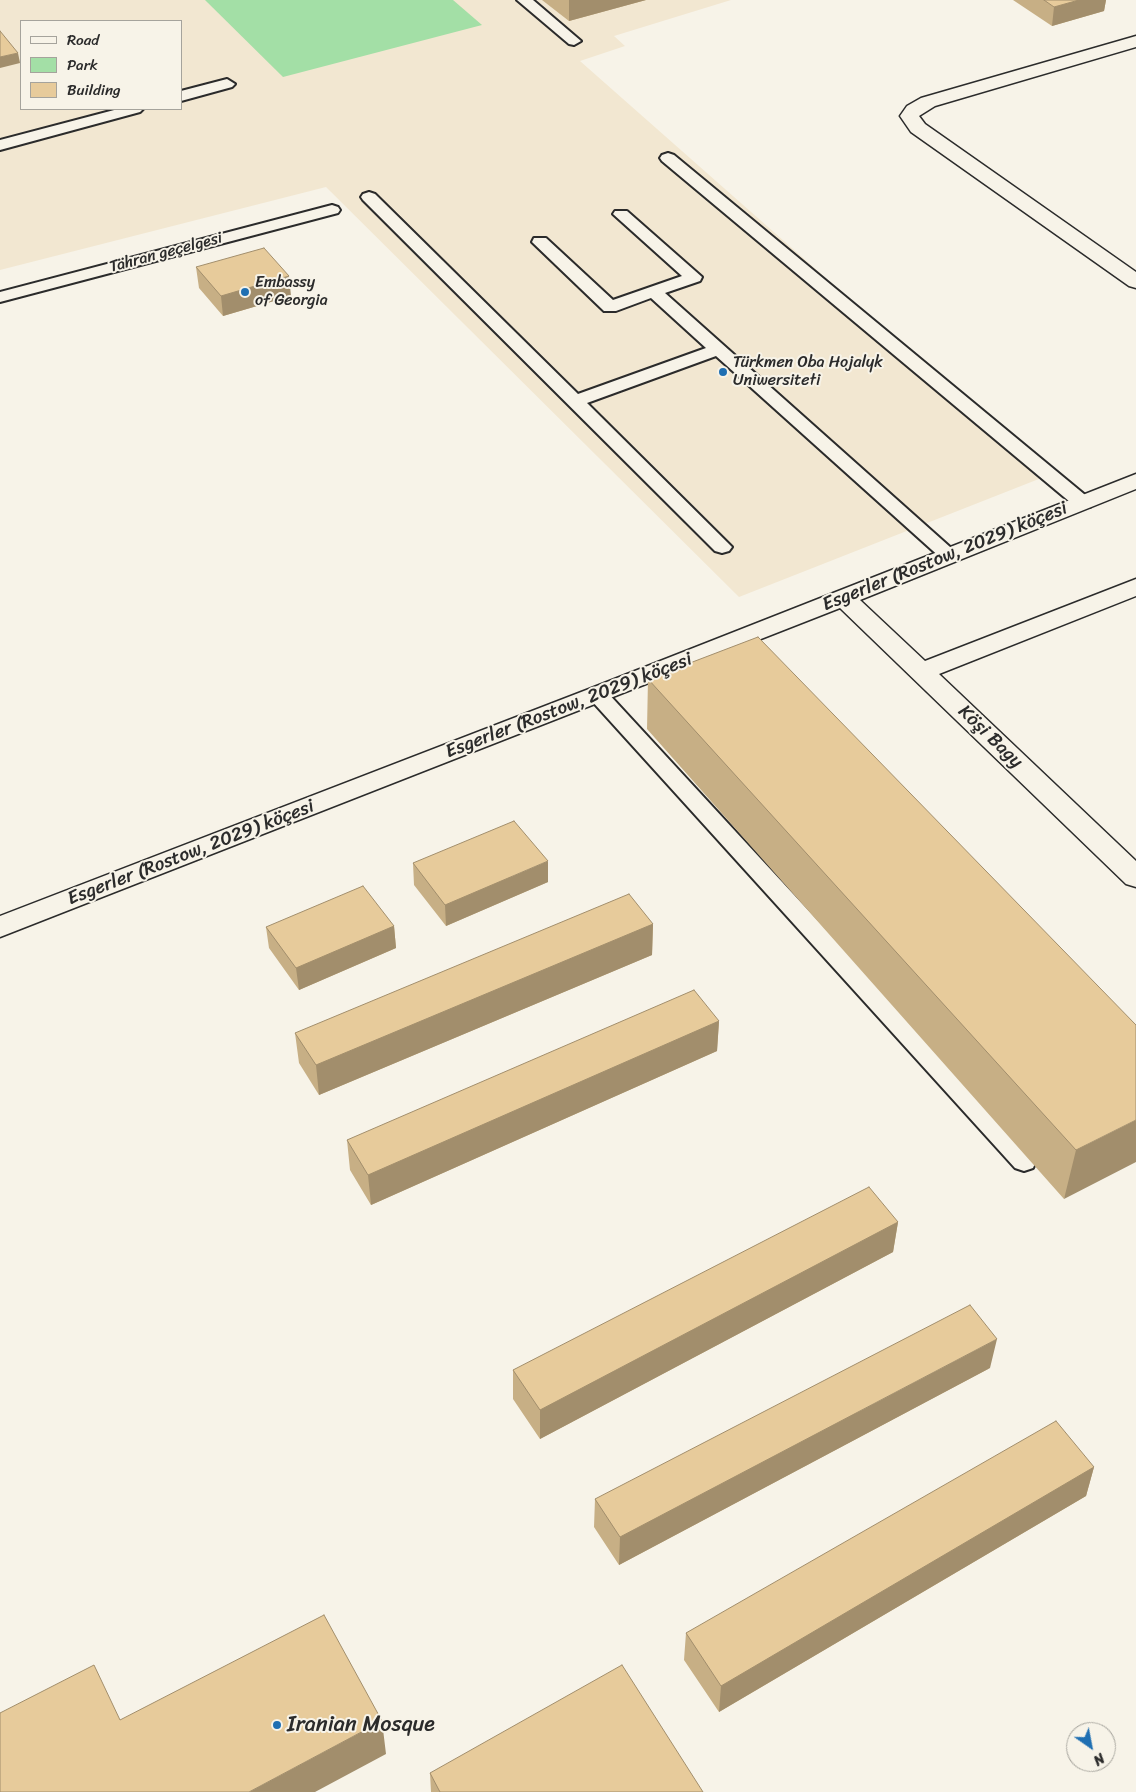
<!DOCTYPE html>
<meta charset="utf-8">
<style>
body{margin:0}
#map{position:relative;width:1136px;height:1792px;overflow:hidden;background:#f7f3e8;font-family:Sriracha,sans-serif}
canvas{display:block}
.legend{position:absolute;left:20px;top:20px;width:162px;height:90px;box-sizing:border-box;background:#f7f3e8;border:1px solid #a5a39c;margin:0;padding:6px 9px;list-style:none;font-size:15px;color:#2b2b2b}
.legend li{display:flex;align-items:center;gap:10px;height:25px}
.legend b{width:25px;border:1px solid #a5a39c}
.north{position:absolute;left:1066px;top:1722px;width:50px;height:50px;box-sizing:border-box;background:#f7f3e8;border:1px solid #a5a39c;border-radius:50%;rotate:147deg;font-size:14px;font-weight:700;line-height:20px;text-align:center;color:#2b2b2b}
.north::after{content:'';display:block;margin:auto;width:18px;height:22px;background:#1f6fb2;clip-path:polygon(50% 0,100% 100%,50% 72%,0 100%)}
</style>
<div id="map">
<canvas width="1136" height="1792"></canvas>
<ul class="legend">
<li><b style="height:6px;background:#f7f3e8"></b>Road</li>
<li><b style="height:14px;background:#a3dfa6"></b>Park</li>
<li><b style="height:14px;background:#e7cb9b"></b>Building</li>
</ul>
<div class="north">N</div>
</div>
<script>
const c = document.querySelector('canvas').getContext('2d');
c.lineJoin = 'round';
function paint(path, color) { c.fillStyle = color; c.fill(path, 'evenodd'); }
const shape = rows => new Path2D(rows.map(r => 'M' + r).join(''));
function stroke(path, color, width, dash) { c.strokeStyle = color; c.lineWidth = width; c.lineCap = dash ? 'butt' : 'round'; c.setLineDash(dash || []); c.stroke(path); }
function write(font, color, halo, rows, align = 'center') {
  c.font = font + ' Sriracha,sans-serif'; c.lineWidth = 4; c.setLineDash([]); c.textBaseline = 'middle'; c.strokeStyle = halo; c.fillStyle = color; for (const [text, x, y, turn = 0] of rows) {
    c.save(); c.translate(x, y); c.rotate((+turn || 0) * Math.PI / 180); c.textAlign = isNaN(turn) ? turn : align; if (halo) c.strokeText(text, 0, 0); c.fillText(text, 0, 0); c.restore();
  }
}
paint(shape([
 [0,0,731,0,614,36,625,46,580,61,1049,475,739,597,326,187,0,270],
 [21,21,181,21,181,109,21,109]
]), '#f2e7d1');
paint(shape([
 [205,0,453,0,482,25,283,77]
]), '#a3dfa6');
const lane = shape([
 [517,0,533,0,581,41,574,45,569,44,517,0],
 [227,79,235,84,232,87,181,101,181,91,227,79],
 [118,109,143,109,140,112,0,150,0,140,118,109],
 [668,153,674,155,1090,499,1092,503,1090,507,1076,507,662,161,660,158,662,155,668,153],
 [369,192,375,194,578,394,706,348,651,298,616,311,604,311,532,242,534,238,546,238,613,300,682,276,613,214,615,211,627,211,702,277,700,281,665,293,959,555,956,559,949,561,942,559,716,356,587,403,732,547,729,551,722,553,715,551,363,200,361,197,363,194,369,192],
 [332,205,338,207,340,210,338,213,0,302,0,292,332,205],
 [598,688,605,690,1033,1154,1036,1161,1033,1168,1024,1171,1015,1168,591,700,588,695,591,690,598,688]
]);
const street = shape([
 [1136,36,1136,47,935,106,919,116,925,124,1136,272,1136,288,1129,286,911,132,900,116,907,106,921,98,1136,36],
 [1136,474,1136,489,860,600,925,661,1136,579,1136,596,939,674,1136,861,1136,887,1126,884,840,608,0,937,0,916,589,689,1136,474]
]);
stroke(lane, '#2b2b2b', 4);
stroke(street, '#2b2b2b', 3);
paint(lane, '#f7f3e8');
paint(street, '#f7f3e8');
paint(shape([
 [542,0,646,0,569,21],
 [1013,0,1106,0,1104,11,1052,26],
 [196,267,291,296,223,316,199,288],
 [648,679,1136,1025,1064,1199,647,729],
 [413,863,548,882,446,926,414,885],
 [653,924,652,955,319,1095,299,1063,295,1033],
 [394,926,396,948,299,990,269,948,266,927],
 [719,1021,717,1051,371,1205,350,1170,347,1140],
 [898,1222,893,1252,540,1439,513,1399,513,1370],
 [990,1368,619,1565,594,1527,595,1499],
 [1094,1467,1086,1496,719,1712,684,1660,686,1633],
 [430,1773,703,1792,431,1792]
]), '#c7af85');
paint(shape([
 [569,0,646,0,569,21],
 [1079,0,1106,0,1104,11,1052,26,1054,7],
 [18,53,20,63,0,68,0,57],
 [289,276,291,296,223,316,221,296],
 [548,861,548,882,446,926,445,905],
 [653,924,652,955,319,1095,316,1065],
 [394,926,396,948,299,990,296,968],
 [719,1021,717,1051,371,1205,368,1175],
 [1136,1120,1136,1162,1064,1199,1076,1150],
 [898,1222,893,1252,540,1439,540,1410],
 [997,1339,990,1368,619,1565,620,1537],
 [1094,1467,1086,1496,719,1712,721,1686],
 [382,1721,386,1754,315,1792,249,1792]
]), '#a28e6c');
const building = shape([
 [1044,0,1079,0,1054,7,1044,0],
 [0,31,18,53,0,57,0,31],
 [264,248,289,276,221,296,196,267,264,248],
 [758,637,1136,1025,1136,1120,1076,1150,648,679,758,637],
 [514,821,548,861,445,905,413,863,514,821],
 [363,886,394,926,296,968,266,927,363,886],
 [629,894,653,924,316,1065,295,1033,629,894],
 [694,990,719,1021,368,1175,347,1140,694,990],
 [869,1187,898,1222,540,1410,513,1370,869,1187],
 [970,1305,997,1339,620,1537,595,1499,970,1305],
 [1056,1421,1094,1467,721,1686,686,1633,1056,1421],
 [324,1615,382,1721,249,1792,0,1792,0,1713,94,1665,120,1720,324,1615],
 [622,1665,703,1792,440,1792,430,1773,622,1665]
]);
paint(building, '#e7cb9b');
stroke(building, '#a28e6c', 1);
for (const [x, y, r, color] of [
 [245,292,5,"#1f6fb2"],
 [723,372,5,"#1f6fb2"],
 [277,1725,5,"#1f6fb2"]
]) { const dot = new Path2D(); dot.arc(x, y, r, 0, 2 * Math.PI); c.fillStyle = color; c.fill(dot); stroke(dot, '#f7f3e8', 2); }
write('16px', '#2b2b2b', '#f7f3e8', [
 ["Tähran geçelgesi",166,253,-15]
]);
write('16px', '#2b2b2b', '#f7f3e8', [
 ["Embassy",255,283],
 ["of Georgia",255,301],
 ["Türkmen Oba Hojalyk",733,363],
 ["Uniwersiteti",733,381]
], 'left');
write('19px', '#2b2b2b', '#f7f3e8', [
 ["Esgerler (Rostow, 2029) köçesi",945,557,-22],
 ["Esgerler (Rostow, 2029) köçesi",569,706,-21],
 ["Köşi Bagy",990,737,44],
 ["Esgerler (Rostow, 2029) köçesi",191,853,-21]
]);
write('22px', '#2b2b2b', '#f7f3e8', [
 ["Iranian Mosque",287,1725]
], 'left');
</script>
